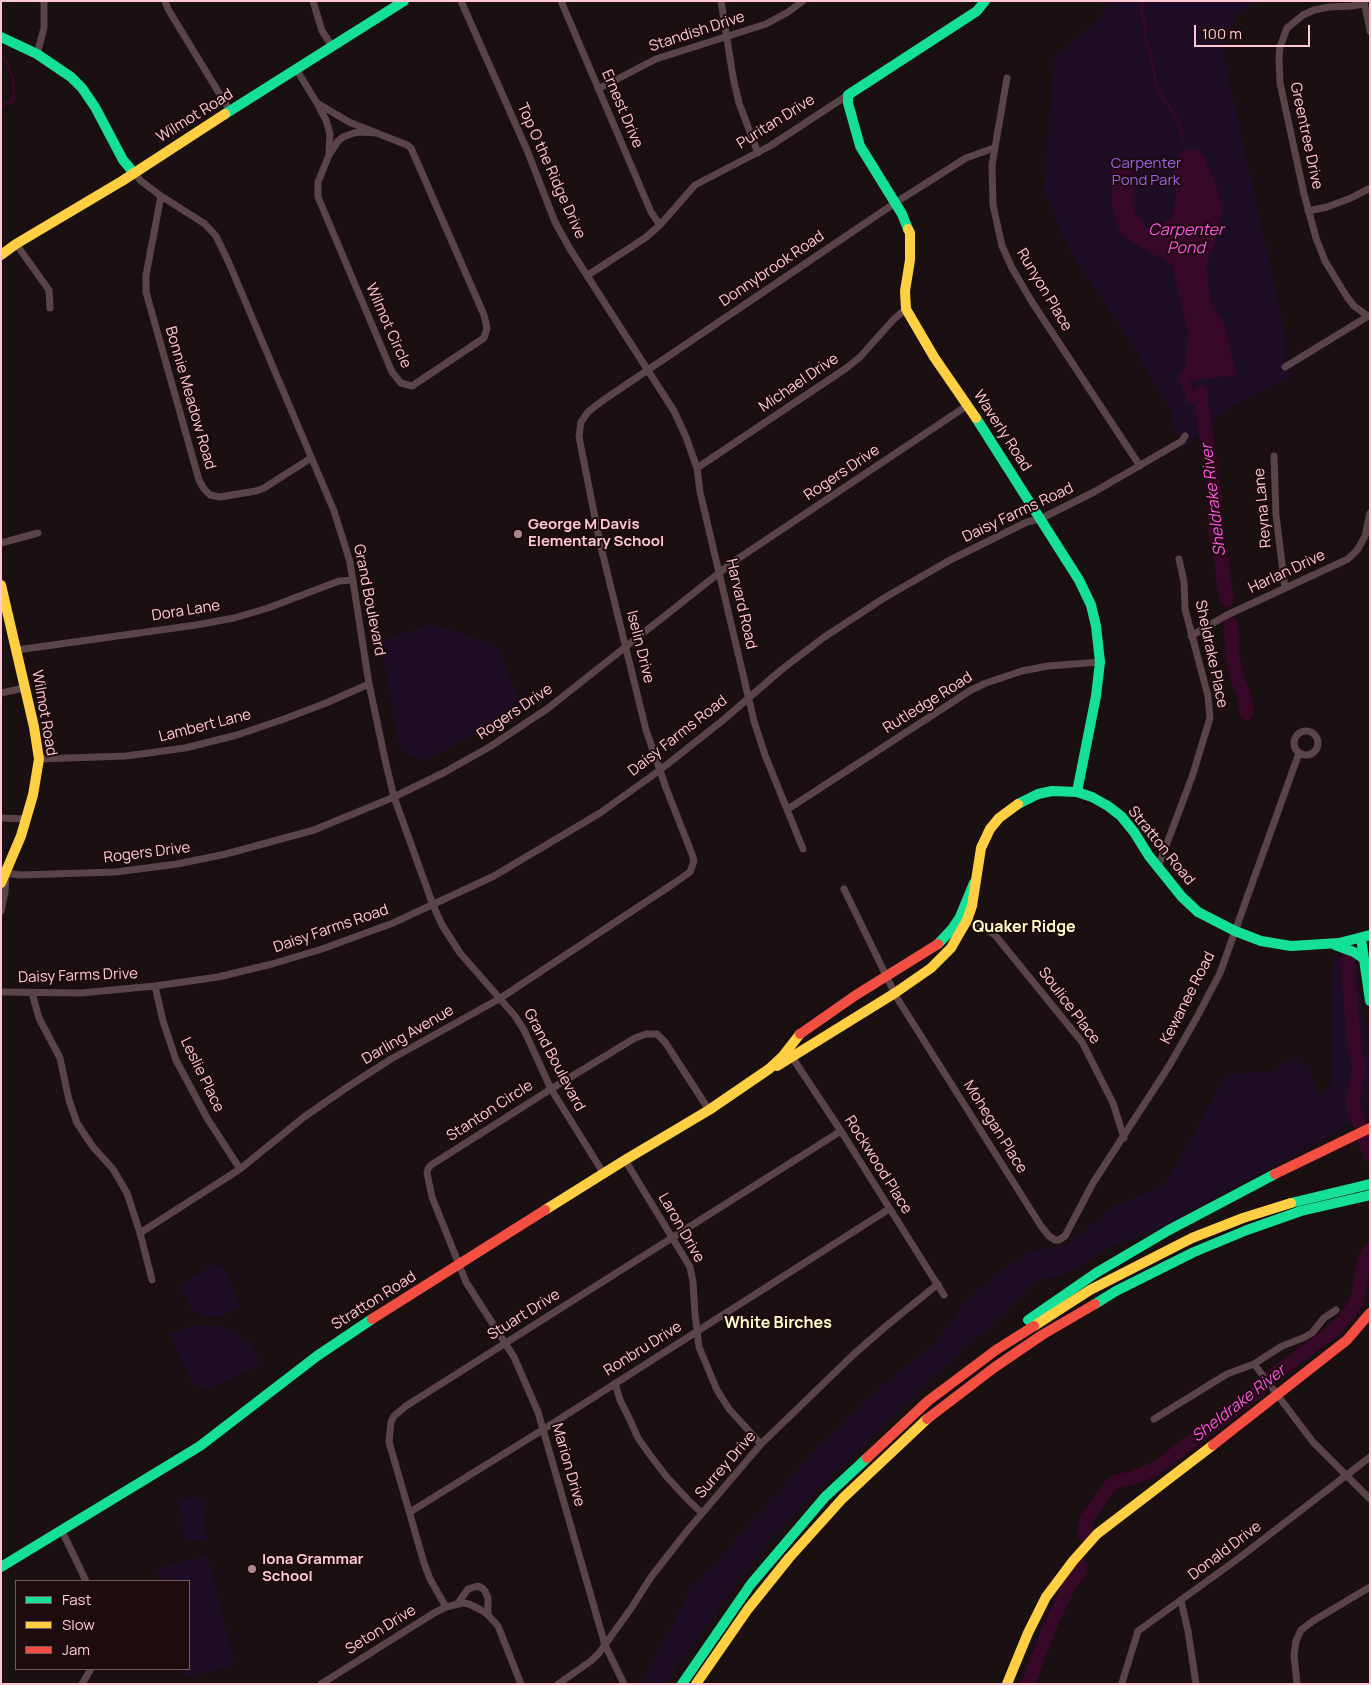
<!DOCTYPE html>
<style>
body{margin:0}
#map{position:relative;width:1371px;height:1685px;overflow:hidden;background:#1a0f11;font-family:Manrope,sans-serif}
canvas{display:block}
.frame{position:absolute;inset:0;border:2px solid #ffc8d4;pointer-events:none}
.legend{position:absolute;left:15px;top:1580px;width:175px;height:90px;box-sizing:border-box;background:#1e0b0e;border:1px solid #78575d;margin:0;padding:6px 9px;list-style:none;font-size:15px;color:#ffc8d4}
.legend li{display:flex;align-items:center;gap:10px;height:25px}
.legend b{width:25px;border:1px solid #78575d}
.scale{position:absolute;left:1194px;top:25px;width:116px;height:22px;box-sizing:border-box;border:2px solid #ffc8d4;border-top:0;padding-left:6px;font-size:15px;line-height:18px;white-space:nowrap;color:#ffc8d4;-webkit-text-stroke:4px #1e0b0e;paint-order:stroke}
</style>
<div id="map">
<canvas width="1371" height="1685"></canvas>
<div class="frame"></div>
<ul class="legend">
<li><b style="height:6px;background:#16e098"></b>Fast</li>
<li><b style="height:6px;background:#ffcf43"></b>Slow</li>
<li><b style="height:6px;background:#f24e42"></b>Jam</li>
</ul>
<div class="scale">100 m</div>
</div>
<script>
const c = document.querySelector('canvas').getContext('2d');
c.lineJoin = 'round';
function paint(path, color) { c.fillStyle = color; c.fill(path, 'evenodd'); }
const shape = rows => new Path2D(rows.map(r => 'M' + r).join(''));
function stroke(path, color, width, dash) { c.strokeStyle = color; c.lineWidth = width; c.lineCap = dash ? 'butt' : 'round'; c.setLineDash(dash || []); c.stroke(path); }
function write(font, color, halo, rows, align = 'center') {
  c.font = font + ' Manrope,sans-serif'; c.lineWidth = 4; c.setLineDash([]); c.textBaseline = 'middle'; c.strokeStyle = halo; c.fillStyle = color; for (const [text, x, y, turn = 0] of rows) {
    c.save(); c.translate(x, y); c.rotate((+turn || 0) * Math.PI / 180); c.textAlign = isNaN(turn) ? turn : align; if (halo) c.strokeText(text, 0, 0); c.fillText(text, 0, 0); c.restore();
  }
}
paint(shape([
 [1110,1,1255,1,1236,17,1222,47,1286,339,1285,367,1292,375,1227,409,1182,450,1168,406,1124,332,1071,254,1044,190,1054,58,1098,20],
 [431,625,462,632,498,649,523,708,424,761,408,754,399,747,381,640],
 [1355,953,1370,1066,1366,1113,1326,1138,1223,1193,1161,1229,1117,1244,1059,1277,1037,1279,1004,1314,947,1364,820,1487,762,1550,665,1684,641,1684,690,1590,745,1530,809,1456,878,1389,936,1342,967,1299,1024,1254,1070,1243,1112,1207,1164,1186,1227,1074,1273,1071,1297,1055,1311,1073,1319,1095,1330,1087,1333,955],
 [214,1264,224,1268,241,1308,215,1318,193,1312,180,1285],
 [192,1325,223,1326,251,1343,262,1364,207,1390,194,1386,170,1334],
 [201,1497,207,1539,185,1542,179,1500],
 [207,1555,235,1665,185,1678,182,1669,189,1669,189,1581,160,1581,157,1568]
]), '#1d0e25');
paint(shape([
 [1194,149,1202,154,1215,182,1222,207,1218,233,1206,267,1211,302,1225,326,1236,375,1176,382,1186,364,1188,331,1172,264,1142,248,1121,234,1112,208,1110,172,1118,160,1130,164,1136,180,1132,199,1135,213,1147,228,1159,227,1172,217,1176,199,1174,160,1181,152]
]), '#380829');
stroke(shape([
 [1142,1,1141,11,1146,26,1144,35,1151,57,1157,88,1177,119,1184,140],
 [1,51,13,77,14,97,12,102,4,104,1,108]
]), '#380829', 2.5);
stroke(shape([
 [1185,381,1191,398,1201,400]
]), '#380829', 9);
stroke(shape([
 [1201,392,1201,400,1215,498,1214,523,1222,561,1223,577,1227,600],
 [1231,624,1232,652,1237,678,1244,695,1247,713],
 [1347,959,1355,1051,1359,1064,1358,1074,1353,1098,1354,1110,1359,1122],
 [1364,1137,1370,1155],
 [1084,1534,1087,1518,1111,1485,1118,1481,1133,1478,1155,1469,1256,1393,1262,1385,1271,1377,1333,1331,1347,1316,1357,1301,1364,1261,1370,1249],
 [1028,1684,1049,1628,1070,1584,1079,1573,1080,1566]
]), '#380829', 14);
stroke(shape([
 [165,1,168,9,230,111],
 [313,1,322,31,332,46],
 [461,1,527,150,555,222,570,249,674,411,686,437,697,468,700,492,754,721,765,755,803,849],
 [561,1,651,212,660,225],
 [721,1,733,77,739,103,758,153],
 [1364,1,1370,31],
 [1364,4,1352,6,1329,7,1314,10,1303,15,1287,28,1280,47,1279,58,1280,83,1304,194,1316,238,1325,261,1347,297,1354,306,1368,316],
 [37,54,44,28,44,1],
 [296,69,317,103,326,120,330,134,329,152],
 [1007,78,992,165,993,205,1002,246,1012,268,1032,302,1140,466],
 [598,89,656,59,766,24,788,12,803,1],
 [317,103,349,122,407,145,411,148,484,315,487,328,484,338,412,386,401,383,392,372,318,197,318,182,329,155,338,141,343,137,354,133,360,132,376,133],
 [134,173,141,181,161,196,205,224,216,236,229,263,334,511,350,562,369,684,386,764,394,797,433,905,442,925,460,953,515,1016,524,1030,551,1089,604,1174],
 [161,196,146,275,146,292,199,480,204,489,210,495,220,497,256,491,264,488,311,458],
 [1308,211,1327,207,1351,198,1370,188],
 [16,244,49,290,50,308],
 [588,275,645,238,660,225,695,185,770,146,848,95],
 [1285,367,1370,315],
 [1274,456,1276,515,1285,588],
 [697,468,845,369,860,357,894,319,906,309],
 [1,543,38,533],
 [1191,636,1227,615,1348,559,1358,549,1365,536,1370,513],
 [17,650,196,625,234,618,268,608,339,581,353,580],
 [1,693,24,688],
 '1294 743a12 12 0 1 1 24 0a12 12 0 1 1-24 0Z',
 [39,759,126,756,185,748,237,735,284,719,326,703,369,684],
 [788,809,971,690,986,683,1022,671,1048,666,1100,662],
 [1,818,26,819],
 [1158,867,1192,777,1210,718,1208,696,1185,609,1184,582,1179,559],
 [844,889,897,998,1041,1226,1049,1236,1055,1240,1059,1240,1065,1236,1093,1183,1169,1066,1197,1017,1220,973,1299,753],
 [1,911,5,892,6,873,20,875,116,872,177,864,226,854,314,830,394,797,445,772,491,746,547,709,733,562,968,405],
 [963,918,981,926,995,935,1082,1042,1113,1103,1124,1138],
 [155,986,163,1021,176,1060,207,1118,240,1169],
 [1,992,81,993,155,986,218,977,272,964,322,949,393,923,494,876,600,813,660,770,722,721,781,670,823,638,884,598,950,560,1027,522,1040,519,1094,492,1182,441,1185,436],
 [32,993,39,1018,60,1058,69,1100,77,1123,93,1147,113,1169,127,1193,140,1233,152,1280],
 [790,1054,841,1131,944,1295],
 [625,1160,690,1267,693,1282,695,1314,699,1347,717,1390,729,1409,761,1444],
 [140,1233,240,1169,304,1117,349,1086,391,1059,499,999,673,884,690,872,694,861,692,854,666,788,646,730,600,543,579,437,581,422,588,412,602,401,895,203,966,158,994,148],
 [1254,1364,1313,1442,1370,1499],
 [615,1383,620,1400,629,1418,638,1438,650,1455,666,1476,689,1501,702,1513],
 [1154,1419,1227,1374,1254,1364,1282,1346,1303,1338,1312,1333,1324,1318,1336,1310],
 [410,1512,544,1429,889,1209],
 [62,1531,86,1581],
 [1181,1601,1188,1631,1196,1684],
 [458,1603,468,1589,478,1586,482,1588,485,1591,488,1598,488,1615],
 [446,1607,430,1579,424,1563,389,1442,391,1422,394,1416,406,1406,841,1131],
 [1122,1683,1138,1631,1239,1558,1370,1457],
 [82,1684,91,1669],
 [321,1684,434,1613,446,1607,463,1603,469,1604,481,1610,488,1615,498,1626,521,1684],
 [558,1684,591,1661,599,1653,632,1607,651,1577,687,1531,761,1444,854,1354,885,1327,938,1284],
 [624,1684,605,1645,538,1412,514,1357,466,1282,432,1197,427,1173,428,1169,431,1165,551,1089,635,1038,646,1034,657,1034,665,1042,709,1110],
 [1297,1684,1294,1655,1296,1641,1301,1630,1313,1621,1370,1587]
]), '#5b434a', 7);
stroke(shape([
 [1,37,37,54,71,77,82,88,95,107,123,160,134,173],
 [225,114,404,1],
 [908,229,902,214,860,146,848,103,848,95,977,11,985,1],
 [976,418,1079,580,1091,605,1096,626,1100,662,1096,696,1077,792],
 [1018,804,1038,794,1052,791,1077,792,1092,797,1108,806,1121,816,1134,832,1149,856,1182,897,1198,912,1235,931,1261,941,1291,946,1339,943,1370,935],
 [1361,938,1370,1001],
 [938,944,952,929,960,917,974,883],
 [1335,945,1354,952,1364,959],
 [1291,1203,1370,1184],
 [1095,1304,1116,1291,1194,1252,1247,1230,1301,1211,1370,1195],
 [1028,1320,1096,1273,1169,1230,1275,1174],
 [1,1567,200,1446,317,1356,372,1319],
 [682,1684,751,1584,825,1497,867,1458]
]), '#16e098', 10);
stroke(shape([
 [908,229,910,233,910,260,905,291,906,309,934,357,976,418],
 [1,255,16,244,122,181,225,114],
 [1,585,34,727,39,759,33,795,21,836,1,883],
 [777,1066,895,993,931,968,951,948,967,920,972,906,981,848,990,829,999,818,1018,804],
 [545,1210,625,1160,709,1110,769,1069,782,1057,800,1034],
 [1034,1326,1090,1290,1192,1238,1243,1218,1291,1203],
 [696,1684,748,1609,789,1558,843,1498,927,1419],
 [1007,1684,1028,1633,1046,1597,1073,1561,1097,1534,1213,1445]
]), '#ffcf43', 10);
stroke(shape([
 [800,1034,856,995,938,944],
 [1275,1174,1370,1128],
 [372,1319,545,1210],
 [927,1419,995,1367,1042,1335,1095,1304],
 [1213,1445,1347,1340,1370,1313],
 [867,1458,928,1401,996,1350,1034,1326]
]), '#f24e42', 10);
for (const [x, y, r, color] of [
 [518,534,5,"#af8790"],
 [252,1569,5,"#af8790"]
]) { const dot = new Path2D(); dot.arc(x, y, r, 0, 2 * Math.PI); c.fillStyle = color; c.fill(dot); stroke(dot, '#1e0b0e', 2); }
write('15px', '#ffc8d4', '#1e0b0e', [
 ["Standish Drive",697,32,-18],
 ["Ernest Drive",622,109,67],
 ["Wilmot Road",195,116,-32],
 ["Puritan Drive",776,122,-32],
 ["Greentree Drive",1306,136,78],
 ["Top O the Ridge Drive",551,171,66],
 ["Donnybrook Road",772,269,-34],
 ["Runyon Place",1044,290,59],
 ["Wilmot Circle",388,326,66],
 ["Michael Drive",799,383,-34],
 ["Bonnie Meadow Road",190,398,74],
 ["Waverly Road",1002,431,57],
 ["Rogers Drive",842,473,-34],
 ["Reyna Lane",1263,508,-95],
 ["Daisy Farms Road",1018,513,-25],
 ["Harlan Drive",1287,572,-25],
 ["Grand Boulevard",369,600,79],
 ["Harvard Road",741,604,77],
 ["Dora Lane",186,611,-9],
 ["Iselin Drive",640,647,76],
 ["Sheldrake Place",1211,654,78],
 ["Rutledge Road",928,703,-32],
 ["Rogers Drive",515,712,-34],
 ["Wilmot Road",44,713,80],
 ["Lambert Lane",205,726,-14],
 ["Daisy Farms Road",678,736,-38],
 ["Stratton Road",1161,846,51],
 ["Rogers Drive",147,853,-7],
 ["Daisy Farms Road",331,929,-19],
 ["Daisy Farms Drive",78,976,-2],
 ["Kewanee Road",1188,998,-63],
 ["Soulice Place",1069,1006,53],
 ["Darling Avenue",408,1035,-30],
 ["Grand Boulevard",554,1060,62],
 ["Leslie Place",202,1075,64],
 ["Stanton Circle",490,1111,-33],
 ["Mohegan Place",995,1127,58],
 ["Rockwood Place",878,1165,58],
 ["Laron Drive",681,1228,60],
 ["Stratton Road",374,1301,-32],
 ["Stuart Drive",524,1315,-32],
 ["Ronbru Drive",643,1349,-32],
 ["Marion Drive",568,1465,74],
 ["Surrey Drive",726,1465,-49],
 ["Donald Drive",1225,1551,-37],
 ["Seton Drive",381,1630,-32]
]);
write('15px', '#9862e6', '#1e0b0e', [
 ["Carpenter",1146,164],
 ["Pond Park",1146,181]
]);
write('bold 15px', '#ffc8d4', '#1e0b0e', [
 ["George M Davis",528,525],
 ["Elementary School",528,542],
 ["Iona Grammar",262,1560],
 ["School",262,1577]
], 'left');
write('italic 16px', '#ff56e9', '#1e0b0e', [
 ["Carpenter",1186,231],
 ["Pond",1186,249],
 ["Sheldrake River",1214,500,-97],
 ["Sheldrake River",1239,1404,-38]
]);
write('bold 16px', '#fdffca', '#1e0b0e', [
 ["Quaker Ridge",1024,928],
 ["White Birches",778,1324]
]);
</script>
